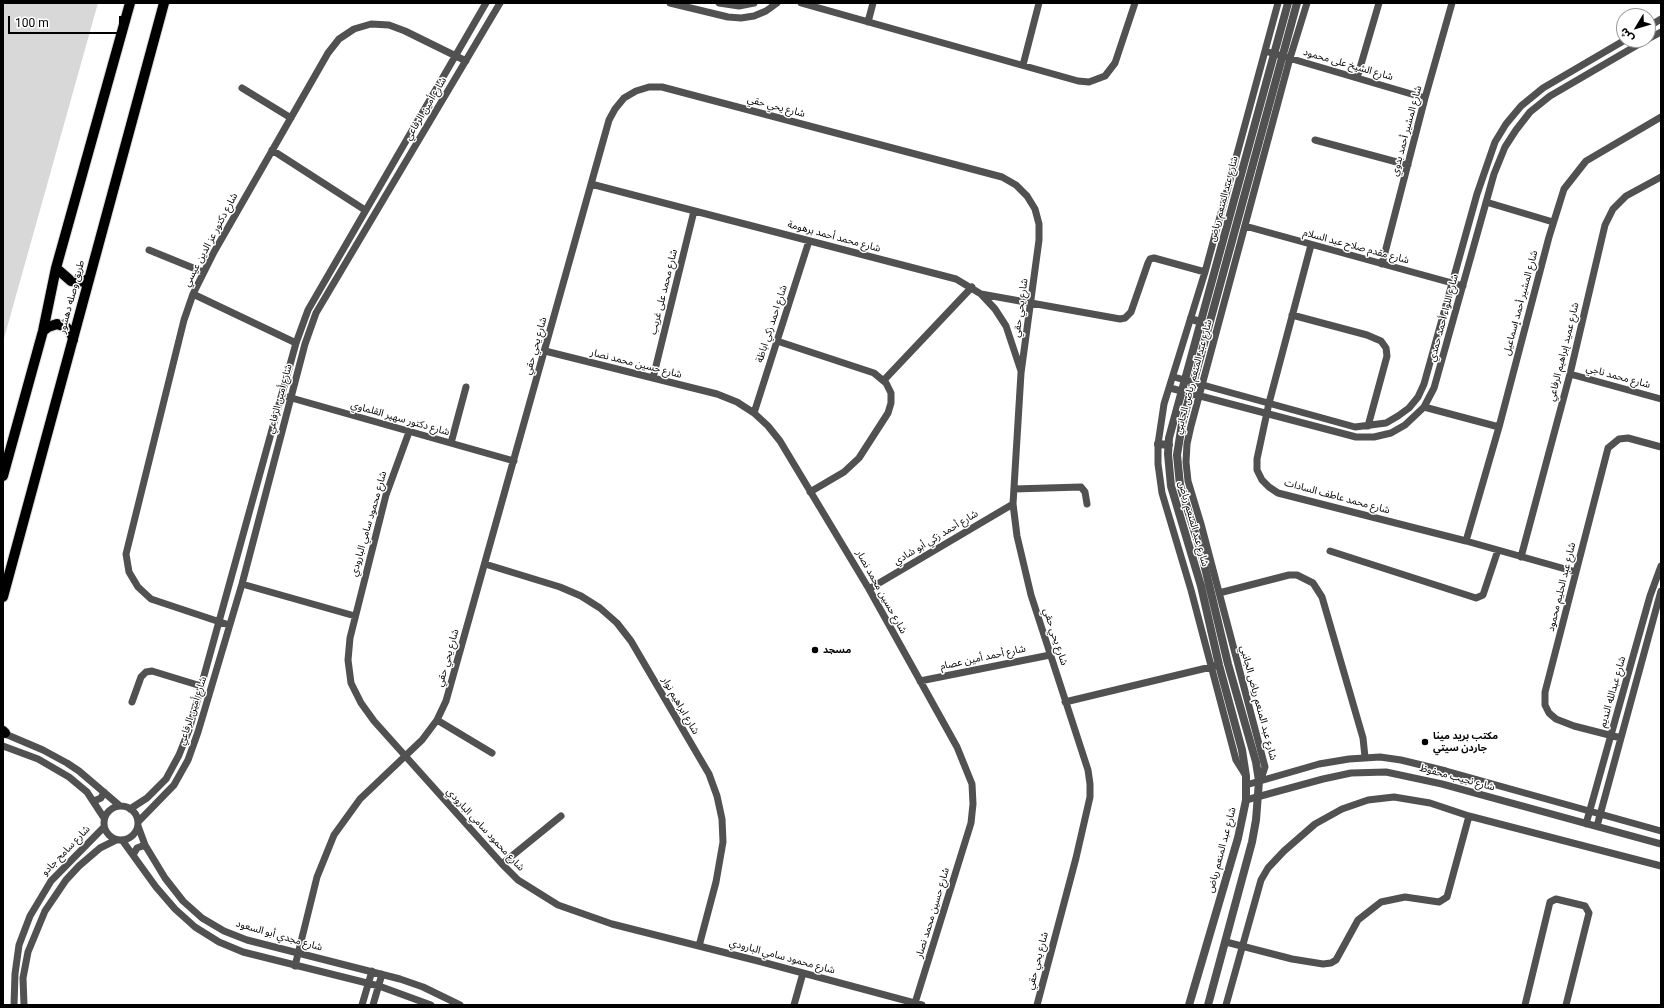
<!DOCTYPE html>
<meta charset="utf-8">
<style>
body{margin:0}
#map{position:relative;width:1664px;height:1008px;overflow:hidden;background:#fff;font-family:Roboto,"Noto Sans Arabic",sans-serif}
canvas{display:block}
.frame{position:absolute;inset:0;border:4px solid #000;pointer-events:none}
.north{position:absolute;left:1616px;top:8px;width:40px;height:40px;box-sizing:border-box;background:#fff;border:1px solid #999;border-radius:50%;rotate:232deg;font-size:11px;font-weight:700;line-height:16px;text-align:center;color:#000}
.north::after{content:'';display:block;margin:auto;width:14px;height:18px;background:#000;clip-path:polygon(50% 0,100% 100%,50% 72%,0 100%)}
.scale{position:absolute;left:8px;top:16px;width:113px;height:18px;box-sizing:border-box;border:2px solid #000;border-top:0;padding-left:5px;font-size:12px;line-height:14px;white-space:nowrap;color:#000;-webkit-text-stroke:3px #fff;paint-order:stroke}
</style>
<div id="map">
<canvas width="1664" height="1008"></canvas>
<div class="frame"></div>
<div class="north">ش</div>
<div class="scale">100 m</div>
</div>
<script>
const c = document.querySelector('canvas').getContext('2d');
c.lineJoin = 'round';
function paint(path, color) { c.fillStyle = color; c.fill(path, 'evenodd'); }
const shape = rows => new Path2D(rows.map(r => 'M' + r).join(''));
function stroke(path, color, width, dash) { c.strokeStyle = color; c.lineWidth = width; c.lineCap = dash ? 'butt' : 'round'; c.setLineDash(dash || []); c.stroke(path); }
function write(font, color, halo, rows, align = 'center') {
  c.font = font + ' Roboto,"Noto Sans Arabic",sans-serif'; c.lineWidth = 3; c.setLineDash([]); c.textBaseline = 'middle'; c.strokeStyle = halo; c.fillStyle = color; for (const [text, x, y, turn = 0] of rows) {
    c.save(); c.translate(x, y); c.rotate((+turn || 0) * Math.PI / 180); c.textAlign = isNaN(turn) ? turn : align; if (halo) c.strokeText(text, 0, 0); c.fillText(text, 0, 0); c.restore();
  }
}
paint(shape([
 [3,3,98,3,3,342]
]), '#d8d8d8');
const primary = shape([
 [56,268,71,281,79,282,89,279],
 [43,331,48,327,57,324,66,327,72,335,73,340],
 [3,476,43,331,56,268,130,3],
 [3,597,164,3],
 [3,731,5,733]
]);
stroke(primary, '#dbdbdb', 12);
stroke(shape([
 [670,3,728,17,741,18,754,16,766,11,777,3],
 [719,3,739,6,754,3],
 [801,3,1078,81,1089,82,1105,76,1115,63,1135,3],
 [868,22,873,3],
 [1648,27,1661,19],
 [1648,39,1661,32],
 [1265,51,1425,98],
 [1023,65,1039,3],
 [1357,78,1379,3],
 [242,88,291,118],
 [1315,140,1408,165],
 [272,150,365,210],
 [591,184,956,279,981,294,995,309,1006,326,1021,371],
 [1486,202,1553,222],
 [1245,226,1463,286],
 [1311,245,1269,403,1257,459,1257,470,1262,480,1269,487,1278,493,1466,541,1576,572],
 [149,250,203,272],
 [1382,264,1425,98,1452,3],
 [193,294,296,343],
 [981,294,1120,319,1125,318,1131,312,1148,263,1150,259,1154,258,1205,272],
 [1292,315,1367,335,1381,341,1386,348,1387,356,1368,426],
 [777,341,874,373,886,383,891,393,891,403,888,413,859,458,844,472,810,492],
 [545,351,717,394,737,402,754,413,768,426,780,441,869,589,957,747,972,784,973,804,971,823,915,1003],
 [1570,374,1661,399],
 [1174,377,1355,427,1386,423,1398,416,1409,408,1418,397,1424,384,1477,194,1495,142,1506,124,1521,106,1543,88,1625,40],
 [653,378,694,211],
 [884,380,972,287],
 [1170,388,1356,437,1374,437,1391,433,1405,425,1424,407,1434,388,1494,174,1505,147,1516,130,1530,112,1550,96,1646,40],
 [288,397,514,461],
 [1424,407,1499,427],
 [754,413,809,241],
 [409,432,386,495,350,638,348,660,351,683,361,703,374,721,502,864,518,880,558,905,612,924,762,962,922,1005],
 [451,443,466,387],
 [1014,489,1081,487,1085,492,1087,504],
 [1466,541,1499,427,1549,237,1564,189,1586,161,1661,117],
 [1330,551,1476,598,1483,595,1498,550],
 [1521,557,1570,374,1605,225,1613,209,1626,196,1661,177],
 [485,564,560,587,581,596,600,608,617,623,631,641,709,774,717,796,722,819,723,842,716,882,699,946],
 [242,584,355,616],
 [869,589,1013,504],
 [1219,593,1289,575,1297,575,1313,583,1322,597,1363,738,1365,757],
 [229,625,151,599,138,587,129,572,126,554,184,320,193,294,214,252,328,53,339,39,354,29,371,24,389,25,405,31,466,61],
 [920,681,1050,655],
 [132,702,141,677,146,672,152,671,201,686],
 [1065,702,1215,666],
 [437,720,492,753],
 [3,733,43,750,67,763,79,771,120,806],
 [1621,738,1574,726,1556,719,1549,713,1545,705,1545,692,1608,448,1619,439,1628,438,1661,447],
 [3,746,38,759,69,777,87,792,104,818],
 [1246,776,1236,760,1191,590,1162,493,1158,464,1158,444,1164,404,1205,272,1278,3],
 [1259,780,1262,776,1265,767,1201,524,1188,481,1186,462,1187,444,1191,426,1290,58,1307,3],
 [1246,785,1319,764,1349,759,1380,757,1401,760,1446,771,1661,831],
 [1246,800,1323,779,1351,773,1386,772,1442,784,1661,844],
 [94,801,101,798,104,792],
 '104 823a17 17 0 1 1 34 0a17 17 0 1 1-34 0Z',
 [130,809,147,798,166,779,179,755,189,730,296,343,308,310,486,3],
 [138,822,174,785,188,760,198,732,242,584,305,344,316,313,500,3],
 [1586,824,1650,596,1661,566],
 [138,826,145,845,165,878,183,901,202,918,224,931,247,940,400,979,423,987,460,1005],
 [1597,826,1661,591],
 [122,840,156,887,175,909,195,927,219,942,243,952,379,986,431,1005],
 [133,855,137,848,145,845],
 [502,864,561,816],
 [1226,942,1292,959,1323,964,1331,963,1336,960,1358,920,1381,902,1405,897,1439,902,1447,897,1469,816],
 [295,966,317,877,334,835,360,799,422,740,437,720,446,701,609,120,615,109,624,98,636,91,649,87,662,87,1002,177,1016,185,1027,196,1035,209,1039,224,1039,240,1021,373,1013,504,1017,536,1031,595,1088,770,1090,784,1090,797,1076,858,1037,1005],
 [14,1005,15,974,19,945,30,916,51,881,104,827],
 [24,1005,23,978,28,952,45,911,66,880,79,866,100,848,116,840],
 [362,1005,372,971],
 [373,1005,382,974],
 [794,1005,803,973],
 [1226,1005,1261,880,1268,868,1284,851,1315,824,1342,809,1368,800,1394,797,1430,803,1469,816,1661,866],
 [1525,1005,1550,902,1556,899,1585,906,1589,913,1566,1005]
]), '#515151', 7);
stroke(shape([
 [1191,319,1201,322],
 [1158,444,1169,445],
 [1189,1005,1238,838,1246,800,1246,776,1242,750,1219,665,1201,586,1171,486,1168,454,1169,438,1288,3],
 [1208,1005,1252,842,1256,820,1259,781,1256,762,1228,664,1202,555,1180,485,1177,455,1182,424,1297,3]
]), '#515151', 8);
stroke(primary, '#000', 10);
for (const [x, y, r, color] of [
 [815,650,4,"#000"],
 [1425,742,4,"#000"]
]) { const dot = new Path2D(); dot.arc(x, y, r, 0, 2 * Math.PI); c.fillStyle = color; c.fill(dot); stroke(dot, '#fff', 1.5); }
write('10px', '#000', '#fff', [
 ["شارع الشيخ على محمود",1348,65,16],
 ["شارع يحي حقي",776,107,15],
 ["شارع أمين الرفاعي",426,109,-59],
 ["شارع المشير أحمد بدوي",1407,131,-75],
 ["شارع عبد المنعم رياض",1224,199,-75],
 ["شارع محمد أحمد برهومة",834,237,15],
 ["شارع دكتور عز الدين عيسي",211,240,-62],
 ["شارع مقدم صلاح عبد السلام",1356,247,15],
 ["شارع محمد على غريب",664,292,-76],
 ["طريق وصله دهشور",72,297,-75],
 ["شارع المشير أحمد إسماعيل",1521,303,-75],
 ["شارع يحي حقي",1021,308,-82],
 ["شارع اللواء أحمد حمدي",1444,318,-75],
 ["شارع احمد زكي اباظة",772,324,-72],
 ["شارع يحي حقي",536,346,-74],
 ["شارع عميد إبراهيم الرفاعي",1564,352,-76],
 ["شارع حسين محمد نصار",636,364,14],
 ["شارع عبد المنعم رياض الجانبي",1194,377,-75],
 ["شارع محمد ناجي",1618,377,15],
 ["شارع أمين الرفاعي",280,399,-75],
 ["شارع دكتور سهير القلماوي",400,419,16],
 ["شارع محمد عاطف السادات",1337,497,15],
 ["شارع محمود سامي البارودي",369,524,-74],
 ["شارع عبد المنعم رياض",1193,524,74],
 ["شارع أحمد زكي أبو شادي",936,538,-31],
 ["شارع عبد الحليم محمود",1562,587,-76],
 ["شارع حسين محمد نصار",881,592,61],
 ["شارع يحي حقي",1055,637,72],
 ["شارع يحي حقي",448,658,-74],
 ["شارع أحمد أمين عصام",983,658,-12],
 ["شارع عبدالله النديم",1613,692,-74],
 ["شارع عبد المنعم رياض الجانبي",1258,703,75],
 ["شارع ابراهيم نوار",680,706,60],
 ["شارع أمين الرفاعي",193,711,-72],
 ["شارع نجيب محفوظ",1457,778,15],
 ["شارع محمود سامي البارودي",485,830,47],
 ["شارع عبد المنعم رياض",1222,850,-75],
 ["شارع سامح جادو",66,851,-46],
 ["شارع حسين محمد نصار",933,913,-73],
 ["شارع مجدي أبو السعود",279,936,16],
 ["شارع محمود سامي البارودي",782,957,15],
 ["شارع يحي حقي",1038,961,-75]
]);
write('bold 10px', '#000', '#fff', [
 ["مسجد",823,650],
 ["مكتب بريد مينا",1433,736],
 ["جاردن سيتي",1433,748]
], 'left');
</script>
